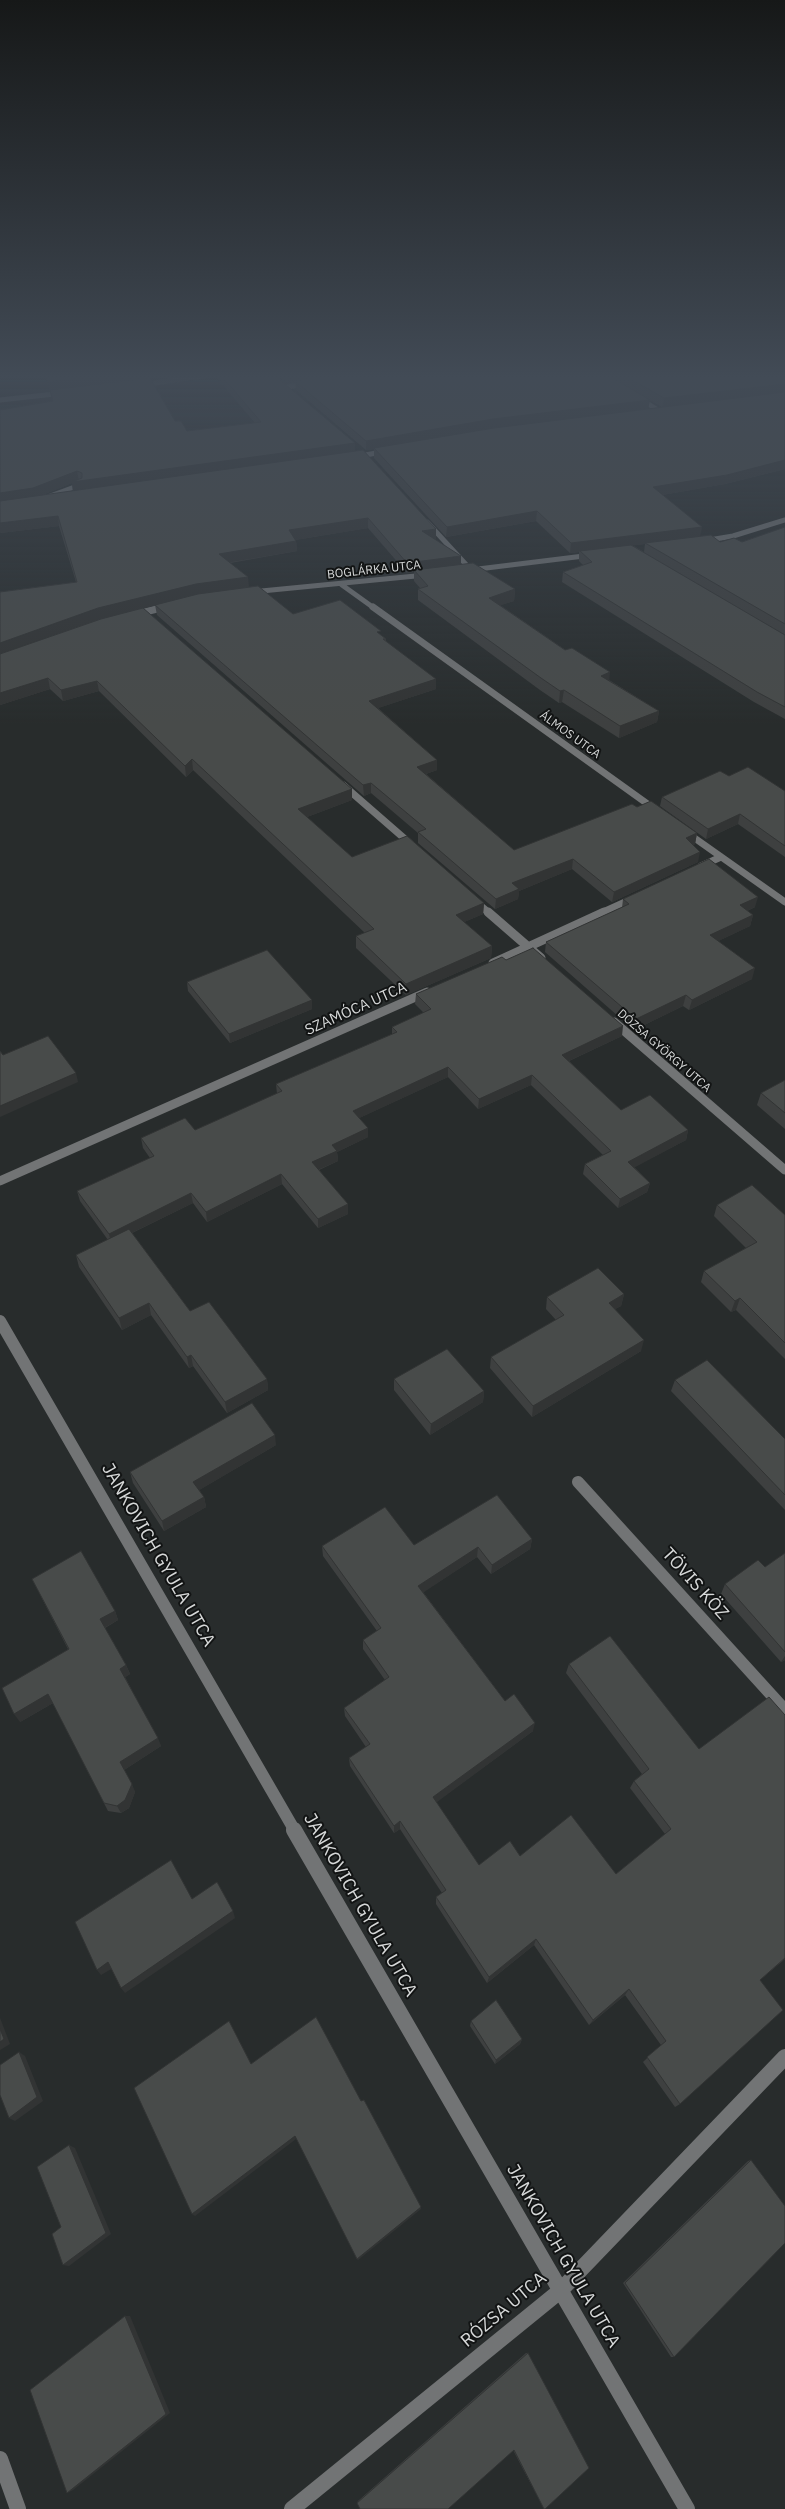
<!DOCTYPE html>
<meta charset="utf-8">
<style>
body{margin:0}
canvas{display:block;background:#282c2c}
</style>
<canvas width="785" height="2509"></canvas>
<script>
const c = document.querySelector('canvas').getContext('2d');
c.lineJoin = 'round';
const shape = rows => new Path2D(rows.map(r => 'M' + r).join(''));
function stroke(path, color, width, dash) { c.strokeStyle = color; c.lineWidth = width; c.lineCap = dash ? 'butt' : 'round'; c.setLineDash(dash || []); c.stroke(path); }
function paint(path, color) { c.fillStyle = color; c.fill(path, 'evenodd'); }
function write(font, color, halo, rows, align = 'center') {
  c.font = font + ' "IBM Plex Sans",sans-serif'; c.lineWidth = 4; c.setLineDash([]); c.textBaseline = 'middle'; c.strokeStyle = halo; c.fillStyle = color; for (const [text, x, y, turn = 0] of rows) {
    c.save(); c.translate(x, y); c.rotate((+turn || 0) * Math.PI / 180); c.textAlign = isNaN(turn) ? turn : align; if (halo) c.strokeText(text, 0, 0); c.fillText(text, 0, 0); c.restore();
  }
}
stroke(shape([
 [42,499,80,485]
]), '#727475', 5);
stroke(shape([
 [141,385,217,374],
 [288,387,309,383],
 [639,398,661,412],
 [0,400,64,393],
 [355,457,387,451],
 [427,522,471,570],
 [703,541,733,536,785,520],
 [470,570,592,555],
 [342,585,374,608],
 [251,592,426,575],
 [160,608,168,606]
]), '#727475', 5);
stroke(shape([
 [373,607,656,810],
 [133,615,165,607],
 [343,785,413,846],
 [686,832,785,902],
 [701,866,721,857],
 [474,900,489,913],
 [601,913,634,898]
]), '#727475', 7);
stroke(shape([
 [488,912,541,958],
 [493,963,604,912],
 [614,1022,785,1170],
 [0,1181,427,992]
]), '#727475', 9);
stroke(shape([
 [0,1321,295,1831],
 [578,1482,785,1710]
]), '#727475', 12);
stroke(shape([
 [294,1830,687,2509],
 [0,2459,18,2509],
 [292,2509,560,2291,785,2057]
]), '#727475', 16);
paint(shape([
 [45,374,146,374,147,379,175,421,187,431,255,423,217,378,216,374,273,374,355,451,436,539,434,539,461,564,515,589,514,601,500,605,609,680,659,711,657,722,619,738,562,702,559,703,540,690,418,600,418,589,420,588,414,581,414,572,407,573,368,528,295,540,296,541,297,551,230,563,249,587,293,614,381,635,386,639,386,641,436,689,378,708,437,760,437,770,426,774,514,850,637,807,697,833,695,844,693,845,698,862,612,902,572,869,519,891,518,899,495,909,418,843,418,833,371,793,364,796,157,615,155,605,165,603,143,608,352,789,352,800,307,817,352,857,484,903,483,914,464,922,492,946,491,958,406,995,356,948,356,936,365,933,193,770,186,777,99,691,63,701,50,689,0,705,0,592,76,582,59,526,0,533,52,401,50,391],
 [72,483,73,491,40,496],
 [275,374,785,374,785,469,725,484,662,495,700,536,720,542,742,542,785,527,785,719,754,702,562,582,563,572,583,565,579,561,579,552,570,553,536,521,446,537,374,458,374,449,366,450,296,390,295,381,287,383],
 [648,399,662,407,648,409,650,400],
 [645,544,644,552,632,545],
 [729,776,785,791,785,857,738,824,706,839,660,806,662,797],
 [623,899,755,907,747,911,753,915,750,926,718,941,752,979,689,1010,683,1006,634,1030,545,952,546,942,622,908],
 [506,960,622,1036,569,1061,621,1110,688,1130,686,1140,634,1167,650,1183,647,1192,618,1208,583,1174,585,1164,603,1155,531,1085,478,1109,448,1077,359,1118,368,1128,368,1137,337,1152,338,1161,319,1170,348,1204,348,1214,318,1228,282,1184,207,1222,193,1203,132,1233,190,1311,267,1379,268,1390,227,1413,193,1366,189,1368,151,1315,122,1330,79,1267,76,1255,108,1240,80,1201,77,1191,150,1158,143,1148,141,1138,195,1130,277,1094,276,1084,392,1034,392,1027,424,1013,415,1004,416,994],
 [187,982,312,1009,230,1043,188,991],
 [785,1080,785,1129,757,1105,761,1093],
 [717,1205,785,1215,785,1359,736,1310,731,1312,701,1282,704,1271,746,1248,714,1216],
 [624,1294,621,1306,615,1309,641,1351,532,1417,490,1368,491,1357,556,1320,546,1309,547,1297],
 [394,1379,484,1391,483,1402,430,1435,394,1390],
 [675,1380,785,1439,785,1510,671,1391],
 [276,1445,199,1490,204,1497,206,1507,164,1531,133,1483,130,1472],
 [532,1539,530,1549,491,1574,477,1557,423,1592,505,1701,533,1731,436,1802,479,1865,520,1856,616,1874,665,1834,630,1788,634,1781,642,1774,566,1673,569,1664,699,1749,785,1715,785,1959,760,1980,680,2104,675,2107,643,2062,661,2045,625,1995,589,2025,534,1945,487,1983,436,1904,436,1897,442,1893,400,1829,394,1833,350,1766,349,1758,366,1747,345,1716,344,1708,385,1680,363,1649,363,1640,377,1631,323,1556,322,1546,414,1545],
 [785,1553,785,1660,781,1662,721,1594,725,1584,765,1567],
 [32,1579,115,1611,118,1620,105,1628,126,1665,130,1674,125,1677,161,1746,124,1770,135,1792,129,1808,121,1813,108,1811,53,1703,20,1722,68,1649],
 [471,2021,522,2039,520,2044,495,2064,470,2026],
 [751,2160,674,2357,671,2357,623,2283,748,2161],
 [526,2353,528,2353,544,2509,513,2450,357,2503,358,2501]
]), '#3e4040');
paint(shape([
 [115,374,146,374,147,379,50,391,48,382],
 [287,374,342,374,287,383],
 [785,384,785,393,662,408,664,398],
 [650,400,648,409,492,429,366,450,366,441,493,419],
 [355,443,355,452,73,492,72,483,35,498,0,503,0,493,77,471,79,481],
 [785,460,785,469,725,484,651,497,653,487],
 [537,511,536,521,446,537,447,527],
 [58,516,59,526,0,533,0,523],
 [368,518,368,528,289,541,289,530],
 [702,527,700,537,645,543,645,544,581,552,580,551,579,552,570,553,571,543],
 [436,529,436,539,421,541,422,531],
 [296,541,297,551,220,564,219,554],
 [461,556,461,567,414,570,414,572,407,573,407,563],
 [248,577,249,587,197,595,100,619,0,654,0,643,98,608,196,584],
 [515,589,514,601,489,609,489,598],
 [610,672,609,684,601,676],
 [48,678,50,689,0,705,0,693],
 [436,679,436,689,369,711,369,701],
 [97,681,99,691,63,701,61,690],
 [564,690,562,702,559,703,560,691],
 [659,711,657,722,619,738,620,726],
 [192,759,193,770,186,777,185,766],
 [437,760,437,770,417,777,417,767],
 [371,783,371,793,364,796,363,785],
 [352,789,352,800,299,820,298,809],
 [740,814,738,824,706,839,708,829],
 [697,833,695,844,684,849,686,838],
 [700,852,698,862,612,902,614,892],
 [573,859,572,869,519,891,518,899,495,909,496,899,512,883],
 [758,897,755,907,737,916,740,905],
 [484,903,483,914,455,926,456,915],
 [753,915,750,926,708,946,710,935],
 [492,946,491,958,406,995,406,984],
 [755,968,752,979,689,1010,692,1000],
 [686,995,683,1006,634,1030,636,1019],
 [312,1000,312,1009,230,1043,229,1034],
 [623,1026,622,1036,560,1065,562,1055],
 [448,1067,448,1077,353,1121,353,1111],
 [76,1073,78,1082,0,1117,0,1106],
 [532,1075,531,1085,478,1109,479,1099],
 [368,1128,368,1137,337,1152,338,1161,313,1172,312,1162,332,1145],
 [688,1130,686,1140,626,1172,628,1162],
 [281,1174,282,1184,207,1222,206,1212],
 [650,1183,647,1192,618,1208,620,1199],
 [191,1193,193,1203,111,1243,109,1234],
 [348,1204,348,1214,318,1228,318,1219],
 [624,1294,621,1306,606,1314,609,1303],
 [740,1298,736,1310,731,1312,735,1301],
 [149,1303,151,1315,122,1330,119,1318],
 [644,1340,641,1351,532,1417,533,1406],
 [191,1355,193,1366,189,1368,187,1357],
 [267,1379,268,1390,227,1413,225,1402],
 [484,1391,483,1402,430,1435,431,1424],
 [275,1435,276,1445,196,1492,193,1482],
 [204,1497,206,1507,164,1531,162,1521],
 [532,1539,530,1549,491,1574,492,1565],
 [478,1547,477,1557,418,1596,418,1586],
 [115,1611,118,1620,104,1628,100,1619],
 [785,1656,785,1660,781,1662],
 [126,1665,130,1674,124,1678,120,1669],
 [48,1694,53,1703,20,1722,14,1714],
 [535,1723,533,1731,433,1805,433,1797],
 [158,1738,161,1746,124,1770,120,1762],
 [132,1784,135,1792,129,1808,121,1813,117,1806],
 [400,1821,400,1829,394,1833,394,1826],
 [233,1911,235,1918,125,1993,121,1988],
 [536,1939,534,1945,487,1983,489,1977],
 [108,1962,113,1968,101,1975,97,1970],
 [629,1989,625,1995,589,2025,593,2020],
 [0,2018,10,2044,0,2050],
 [522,2039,520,2044,495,2064,496,2060],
 [19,2052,25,2056,43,2101,15,2121,9,2118],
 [295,2136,296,2139,195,2216,192,2214],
 [69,2145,75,2148,111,2234,69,2266,63,2265],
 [421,2207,421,2209,358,2260,357,2259],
 [125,2316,130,2316,170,2413,73,2490,67,2493]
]), '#323434');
const building = shape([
 [46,374,115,374,48,382,46,374],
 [220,374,273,374,355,443,72,482,82,478,82,473,77,471,33,488,0,493,0,410,53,401,50,390,150,378,175,421,181,421,187,431,261,422,220,374],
 [334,374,606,374,650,400,493,419,366,441,295,381,334,374],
 [622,374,785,374,785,384,664,398,622,374],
 [785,392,785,460,727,475,653,487,702,527,571,543,537,511,447,527,374,448,494,428,785,392],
 [363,450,436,529,422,531,461,556,407,563,368,518,289,530,296,541,219,554,248,577,196,584,98,608,0,643,0,592,77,582,58,516,0,523,0,501,363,450],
 [785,527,785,624,645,543,711,535,720,542,734,538,742,542,785,527],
 [631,545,785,635,785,707,757,692,563,572,592,562,580,551,631,545],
 [473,563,515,589,489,598,565,650,572,648,610,672,601,676,659,711,620,726,564,690,560,691,541,678,418,589,428,586,414,570,473,563],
 [258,586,293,614,340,600,381,631,377,632,386,639,383,639,436,679,369,701,437,760,417,767,514,850,632,804,637,807,651,801,697,833,686,838,700,852,614,892,573,859,512,883,519,889,496,899,418,832,426,829,371,783,363,785,155,605,198,594,258,586],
 [143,608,352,789,298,809,352,857,407,836,484,903,456,915,492,946,406,984,356,936,374,929,192,759,185,766,97,681,61,690,48,678,0,693,0,654,101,619,143,608],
 [748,767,785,791,785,846,740,814,708,829,662,797,720,771,729,776,748,767],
 [709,859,758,897,740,905,753,915,710,935,755,968,692,1000,686,995,636,1019,546,942,629,904,623,899,709,859],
 [533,948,623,1026,562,1055,621,1110,650,1095,688,1130,628,1162,650,1183,620,1199,585,1164,611,1151,532,1075,479,1099,448,1067,353,1111,368,1128,332,1145,337,1151,312,1162,348,1204,318,1219,281,1174,206,1212,191,1193,109,1234,77,1191,154,1156,141,1138,185,1118,195,1130,282,1091,276,1084,397,1032,392,1027,431,1009,416,994,502,957,506,960,533,948],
 [267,950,312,1000,229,1034,187,982,267,950],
 [48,1036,76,1073,0,1106,0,1051,3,1055,48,1036],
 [785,1080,785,1113,761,1093,785,1080],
 [752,1185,785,1215,785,1343,740,1298,735,1301,704,1271,757,1242,717,1205,752,1185],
 [129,1229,190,1311,209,1302,267,1379,225,1402,191,1355,187,1357,149,1303,119,1318,76,1255,129,1229],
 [598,1268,624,1294,609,1303,644,1340,533,1406,491,1357,564,1315,547,1297,598,1268],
 [447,1349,484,1391,431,1424,394,1379,447,1349],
 [707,1360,785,1439,785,1495,675,1380,707,1360],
 [252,1403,275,1435,193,1482,204,1497,162,1521,130,1472,252,1403],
 [497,1495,532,1539,492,1565,478,1547,418,1586,505,1701,514,1694,535,1723,433,1797,479,1865,510,1841,520,1856,571,1815,616,1874,671,1829,634,1781,649,1769,569,1664,610,1636,699,1749,769,1697,785,1715,785,1958,760,1980,783,2010,680,2104,647,2057,666,2041,629,1989,593,2020,536,1939,489,1977,436,1897,446,1890,400,1821,394,1826,349,1758,370,1744,344,1708,389,1677,363,1640,381,1628,322,1546,385,1507,414,1545,497,1495],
 [81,1551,115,1611,100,1619,126,1665,120,1669,158,1738,120,1762,132,1784,125,1800,117,1806,104,1803,48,1694,14,1714,2,1688,69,1649,32,1579,81,1551],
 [785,1553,785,1652,725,1584,758,1560,765,1567,785,1553],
 [171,1860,192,1899,217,1882,233,1911,121,1988,108,1962,97,1970,75,1922,171,1860],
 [496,2000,522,2039,496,2060,471,2021,496,2000],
 [316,2017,361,2101,364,2100,421,2207,357,2259,295,2136,192,2214,134,2088,229,2021,251,2064,316,2017],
 [0,2029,4,2039,0,2042,0,2029],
 [19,2052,37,2097,9,2118,0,2095,0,2065,19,2052],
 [69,2145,106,2233,63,2265,52,2234,61,2227,37,2167,69,2145],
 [751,2160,785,2206,785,2243,674,2357,625,2283,751,2160],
 [125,2316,166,2414,67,2493,30,2390,125,2316],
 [528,2353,589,2468,545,2509,544,2509,514,2450,448,2509,360,2509,357,2503,528,2353]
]);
paint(building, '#484b4a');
stroke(building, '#323434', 1);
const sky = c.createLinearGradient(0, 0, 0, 725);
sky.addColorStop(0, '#161818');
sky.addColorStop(0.52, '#424b56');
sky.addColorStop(1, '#424b5600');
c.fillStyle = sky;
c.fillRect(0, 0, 785, 725);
write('12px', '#d6d8d8', '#121414', [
 ["BOGLÁRKA UTCA",374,570,-6],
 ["ÁLMOS UTCA",570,735,36],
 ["DÓZSA GYÖRGY UTCA",664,1051,41]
]);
write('15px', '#d6d8d8', '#121414', [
 ["SZAMÓCA UTCA",356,1009,-24]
]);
write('18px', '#d6d8d8', '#121414', [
 ["JANKOVICH GYULA UTCA",158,1555,60],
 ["TÖVIS KÖZ",695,1584,48],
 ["JANKOVICH GYULA UTCA",360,1905,60],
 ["JANKOVICH GYULA UTCA",563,2256,60],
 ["RÓZSA UTCA",504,2310,-40]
]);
</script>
